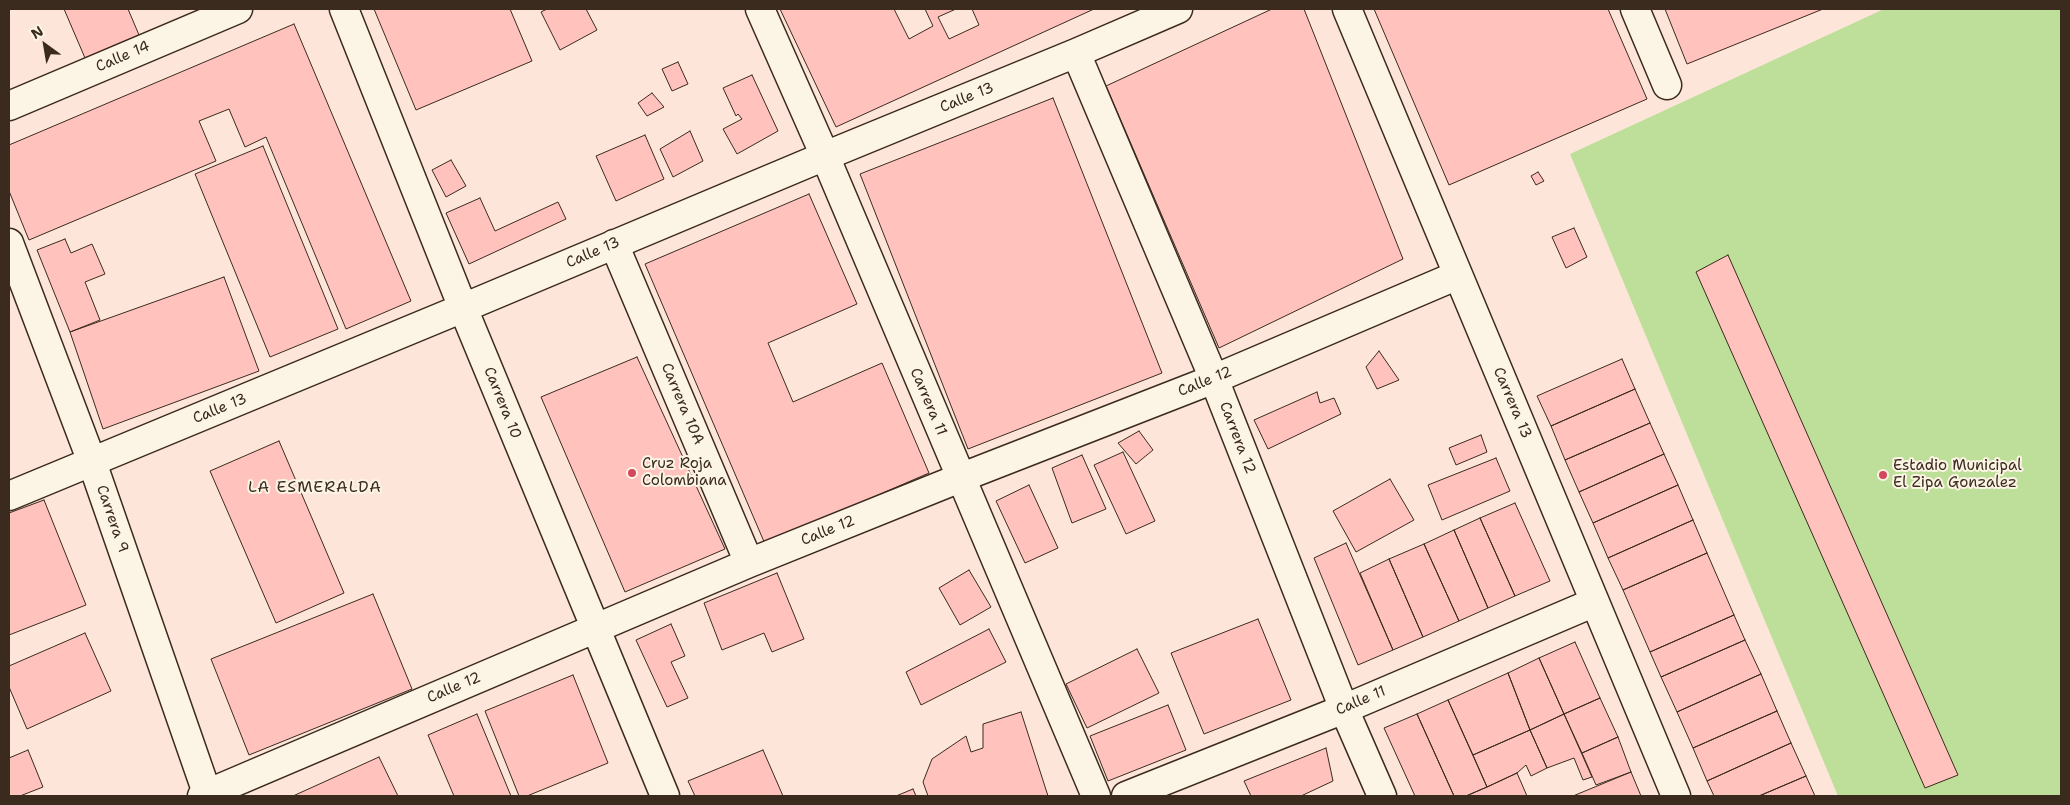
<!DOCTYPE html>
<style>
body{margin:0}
#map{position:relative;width:2070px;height:805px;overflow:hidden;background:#fde6d9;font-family:"Shantell Sans",sans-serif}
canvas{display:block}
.frame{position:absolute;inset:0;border:10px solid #3b2a1e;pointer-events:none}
.north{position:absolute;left:20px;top:20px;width:50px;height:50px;-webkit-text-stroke:4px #fcf5e5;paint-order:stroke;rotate:328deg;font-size:14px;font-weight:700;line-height:20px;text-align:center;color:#3b2a1e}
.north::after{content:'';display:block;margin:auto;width:18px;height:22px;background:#3b2a1e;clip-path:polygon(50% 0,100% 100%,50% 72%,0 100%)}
</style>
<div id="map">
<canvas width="2070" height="805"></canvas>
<div class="frame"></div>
<div class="north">N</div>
</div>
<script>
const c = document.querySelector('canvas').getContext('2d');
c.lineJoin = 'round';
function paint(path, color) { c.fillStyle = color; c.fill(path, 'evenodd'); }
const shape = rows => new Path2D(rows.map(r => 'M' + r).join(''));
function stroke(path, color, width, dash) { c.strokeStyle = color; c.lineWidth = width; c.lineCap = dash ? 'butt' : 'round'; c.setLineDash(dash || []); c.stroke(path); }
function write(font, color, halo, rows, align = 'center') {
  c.font = font + ' "Shantell Sans",sans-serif'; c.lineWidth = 4; c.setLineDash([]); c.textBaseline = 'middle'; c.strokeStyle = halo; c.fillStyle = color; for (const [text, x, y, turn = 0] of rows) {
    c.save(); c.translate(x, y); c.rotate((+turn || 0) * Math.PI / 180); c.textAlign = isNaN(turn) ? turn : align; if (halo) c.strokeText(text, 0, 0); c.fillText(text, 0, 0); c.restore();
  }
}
paint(shape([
 [1884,9,2061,9,2061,796,1838,796,1570,154]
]), '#bddf99');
const building = shape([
 [64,9,128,9,139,35,85,58,64,9],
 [374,9,510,9,532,61,416,110,374,9],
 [547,9,586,9,597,30,560,50,541,12,547,9],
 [780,9,1094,9,836,127,780,9],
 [894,9,925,9,933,26,909,39,894,9],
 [956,9,972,9,979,25,949,39,938,17,956,9],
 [1272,9,1304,9,1403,259,1219,348,1106,86,1272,9],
 [1374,9,1608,9,1647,99,1449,185,1374,9],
 [1665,9,1823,9,1687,64,1665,9],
 [294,24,411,301,346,329,266,137,245,147,229,109,199,121,216,161,29,240,9,191,9,145,294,24],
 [678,62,688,84,672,91,662,69,678,62],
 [752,75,778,131,737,154,723,129,742,119,738,114,736,116,723,88,752,75],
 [652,93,664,107,647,116,638,103,652,93],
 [1053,98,1162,373,968,449,860,174,1053,98],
 [690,131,703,161,673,177,660,149,690,131],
 [645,135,664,179,616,201,596,156,645,135],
 [263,146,338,329,270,357,195,174,263,146],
 [451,160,466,186,446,197,432,170,451,160],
 [1538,172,1544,181,1536,185,1531,176,1538,172],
 [809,194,857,304,768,343,793,402,882,363,929,473,765,544,645,264,809,194],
 [480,198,495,231,558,202,566,219,469,264,446,213,480,198],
 [1574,228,1587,257,1566,268,1552,237,1574,228],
 [65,239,71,253,92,244,105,274,85,282,100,320,70,332,37,250,65,239],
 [1728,255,1958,775,1925,788,1696,272,1728,255],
 [224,277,259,371,103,429,70,332,224,277],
 [1379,351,1399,380,1377,389,1366,367,1379,351],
 [637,357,725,549,625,592,541,397,637,357],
 [1622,359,1635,389,1551,426,1537,396,1622,359],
 [1635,389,1650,423,1565,460,1551,426,1635,389],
 [1317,392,1320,403,1334,398,1341,414,1268,449,1254,420,1317,392],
 [1650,423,1664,454,1579,492,1565,460,1650,423],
 [1139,431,1153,450,1136,464,1118,443,1139,431],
 [1481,435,1487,452,1456,465,1449,448,1481,435],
 [279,441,344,593,276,623,210,471,279,441],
 [1123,452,1155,521,1126,534,1094,465,1123,452],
 [1664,454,1678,485,1593,523,1579,492,1664,454],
 [1082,455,1106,509,1072,523,1052,468,1082,455],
 [1496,458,1510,491,1442,520,1428,485,1496,458],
 [1390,479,1414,520,1356,552,1333,511,1390,479],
 [1029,485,1058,548,1025,563,996,501,1029,485],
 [1678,485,1693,520,1608,558,1593,523,1678,485],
 [44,500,86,605,9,635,9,513,44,500],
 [1515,503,1550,581,1515,596,1480,518,1515,503],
 [1480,518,1515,596,1488,608,1454,530,1480,518],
 [1693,520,1707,553,1623,590,1608,558,1693,520],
 [1454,530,1488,608,1459,621,1424,544,1454,530],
 [1346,543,1393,650,1358,665,1314,558,1346,543],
 [1424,544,1459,621,1423,637,1389,559,1424,544],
 [1707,553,1734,615,1650,652,1623,590,1707,553],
 [1389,559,1423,637,1393,650,1360,573,1389,559],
 [969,570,991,607,960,625,939,588,969,570],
 [777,573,804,639,772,652,764,633,722,650,704,603,777,573],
 [373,594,412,689,249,755,211,659,373,594],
 [1734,615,1745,640,1661,677,1650,652,1734,615],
 [1258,619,1291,700,1204,734,1171,653,1258,619],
 [671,624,685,656,671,662,688,698,667,707,636,640,671,624],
 [989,629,1006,662,921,705,906,672,989,629],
 [85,633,111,691,27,729,9,687,9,666,85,633],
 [1745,640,1761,674,1677,712,1661,677,1745,640],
 [1575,642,1600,698,1564,714,1539,658,1575,642],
 [1137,649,1159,693,1087,728,1066,684,1137,649],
 [1539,658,1564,714,1530,730,1508,673,1539,658],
 [1508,673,1530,730,1473,755,1448,700,1508,673],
 [1761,674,1777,711,1693,748,1677,712,1761,674],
 [573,675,608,763,527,796,519,796,485,711,573,675],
 [1600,698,1618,737,1582,753,1564,714,1600,698],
 [1448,700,1487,787,1466,796,1454,796,1417,714,1448,700],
 [1168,705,1186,750,1108,781,1090,736,1168,705],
 [1777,711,1791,743,1707,781,1693,748,1777,711],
 [1021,712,1048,796,928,796,923,782,932,759,966,736,971,752,983,748,983,724,1021,712],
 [477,714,511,796,454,796,428,735,477,714],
 [1417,714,1454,796,1415,796,1384,728,1417,714],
 [1564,714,1592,777,1583,780,1574,758,1547,768,1530,730,1564,714],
 [1530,730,1547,768,1531,776,1526,765,1517,773,1487,787,1473,755,1530,730],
 [1618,737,1631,772,1596,785,1582,753,1618,737],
 [1791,743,1806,776,1759,796,1714,796,1707,781,1791,743],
 [1326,748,1333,781,1301,796,1251,796,1244,781,1326,748],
 [28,750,43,787,20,796,9,796,9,758,28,750],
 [763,750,783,796,695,796,688,781,763,750],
 [379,757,398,796,293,796,379,757],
 [1631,772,1641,796,1573,796,1631,772],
 [1517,773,1527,796,1466,796,1487,787,1517,773],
 [1806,776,1815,796,1759,796,1806,776],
 [913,789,916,796,896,796,913,789]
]);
paint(building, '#ffc2bd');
stroke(building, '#3b2a1e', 1);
const minor = shape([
 [344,9,463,308,665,796],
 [760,9,825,156,1096,796],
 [1347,9,1676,796],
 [1635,9,1667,85],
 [1076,53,1214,379,1344,709,1382,796],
 [9,106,238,9],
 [9,243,92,462,208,796],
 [614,244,749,563],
 [9,496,463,308,825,156,1076,53,1178,9],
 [202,796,749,563,960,478,1214,379,1458,275],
 [1126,796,1344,709,1595,602]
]);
stroke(minor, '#3b2a1e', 31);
stroke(minor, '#fcf5e5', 28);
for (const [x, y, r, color] of [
 [632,473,5,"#d1495b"],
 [1883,475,5,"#d1495b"]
]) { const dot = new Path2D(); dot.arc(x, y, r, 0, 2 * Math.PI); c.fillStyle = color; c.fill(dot); stroke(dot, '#fcf5e5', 2); }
write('15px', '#3b2a1e', '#fcf5e5', [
 ["Calle 14",123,57,-23],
 ["Calle 13",967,98,-22],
 ["Calle 13",593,253,-23],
 ["Calle 12",1205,382,-22],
 ["Carrera 11",928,402,67],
 ["Carrera 10",502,403,68],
 ["Carrera 13",1512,403,67],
 ["Carrera 10A",682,404,67],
 ["Calle 13",220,409,-22],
 ["Carrera 12",1237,438,69],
 ["Carrera 9",112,519,71],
 ["Calle 12",828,531,-22],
 ["Calle 12",454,688,-23],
 ["Calle 11",1361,701,-23]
]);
write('15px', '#3b2a1e', '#fcf5e5', [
 ["Cruz Roja",642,464],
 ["Colombiana",642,481],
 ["Estadio Municipal",1893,466],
 ["El Zipa Gonzalez",1893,483]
], 'left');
c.letterSpacing = '1px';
write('16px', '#3b2a1e', '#fcf5e5', [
 ["LA ESMERALDA",315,488]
]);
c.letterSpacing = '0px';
</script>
